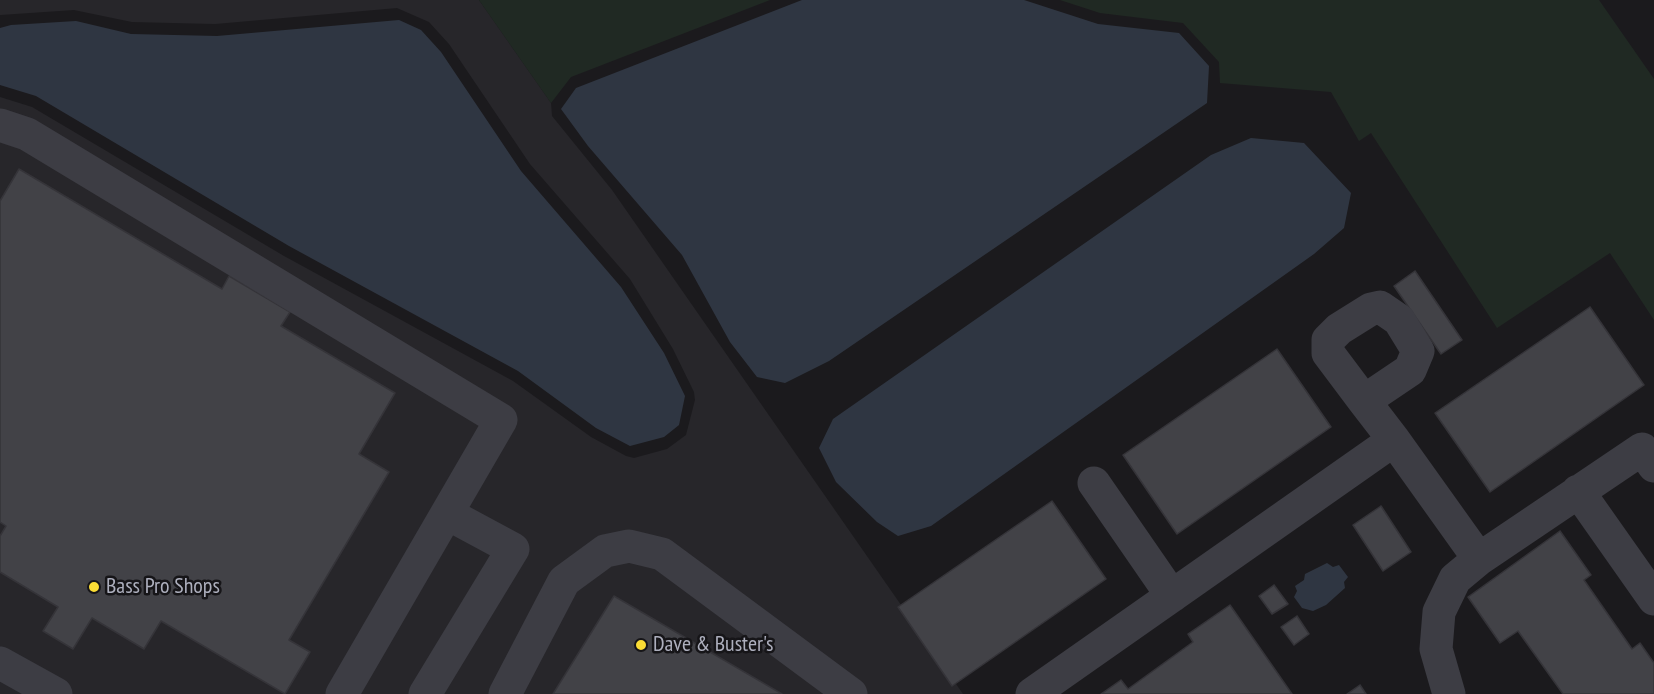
<!DOCTYPE html>
<style>
body{margin:0}
canvas{display:block;background:#1b1a1d}
</style>
<canvas width="1654" height="694"></canvas>
<script>
const c = document.querySelector('canvas').getContext('2d');
c.lineJoin = 'round';
function paint(path, color) { c.fillStyle = color; c.fill(path, 'evenodd'); }
const shape = rows => new Path2D(rows.map(r => 'M' + r).join(''));
function stroke(path, color, width, dash) { c.strokeStyle = color; c.lineWidth = width; c.lineCap = dash ? 'butt' : 'round'; c.setLineDash(dash || []); c.stroke(path); }
function write(font, color, halo, rows, align = 'center') {
  c.font = font + ' "PT Sans Narrow",sans-serif'; c.lineWidth = 5; c.setLineDash([]); c.textBaseline = 'middle'; c.strokeStyle = halo; c.fillStyle = color; for (const [text, x, y, turn = 0] of rows) {
    c.save(); c.translate(x, y); c.rotate((+turn || 0) * Math.PI / 180); c.textAlign = isNaN(turn) ? turn : align; if (halo) c.strokeText(text, 0, 0); c.fillText(text, 0, 0); c.restore();
  }
}
paint(shape([
 [0,0,479,0,551,103,552,116,612,190,963,694,0,694,0,97,32,107,284,256,513,381,591,437,626,456,634,458,667,449,686,435,695,400,694,392,673,349,630,279,530,164,449,44,429,22,397,8,215,24,132,22,74,10,0,15]
]), '#27262a');
paint(shape([
 [479,0,770,0,571,77,551,103],
 [1060,0,1599,0,1654,79,1654,320,1610,253,1497,328,1371,133,1359,141,1331,92,1220,83,1219,62,1183,23,1100,13]
]), '#202923');
paint(shape([
 [802,0,1024,0,1098,24,1179,33,1209,66,1207,103,829,361,785,383,757,377,730,342,682,255,588,146,561,109,576,88],
 [399,20,421,30,441,52,521,171,621,287,664,353,685,396,679,425,664,437,630,446,596,428,518,371,289,246,36,96,0,85,0,28,11,25,76,21,131,34,217,36],
 [1251,138,1304,143,1351,193,1344,228,1314,254,931,526,898,536,877,522,836,482,819,448,833,419,1211,155],
 [1327,563,1333,567,1339,565,1348,577,1344,582,1345,588,1326,605,1313,611,1302,608,1294,597,1297,591,1295,586,1304,580,1305,574]
]), '#2f3642');
const building = shape([
 [19,169,222,289,229,276,290,312,281,326,395,393,359,454,389,472,289,640,310,652,285,694,161,621,144,649,92,618,73,649,43,631,58,607,0,572,0,536,6,526,0,522,0,201,19,169],
 [1415,271,1462,340,1441,354,1394,286,1415,271],
 [1590,307,1644,385,1490,492,1435,413,1590,307],
 [1277,349,1331,427,1177,534,1123,455,1277,349],
 [1052,501,1106,579,952,686,898,607,1052,501],
 [1381,506,1411,552,1383,571,1353,525,1381,506],
 [1560,531,1591,575,1584,580,1632,649,1640,643,1654,663,1654,694,1563,694,1518,631,1500,643,1468,597,1560,531],
 [1274,585,1288,604,1272,614,1259,596,1274,585],
 [614,596,782,694,553,694,614,596],
 [1230,605,1292,694,1101,694,1121,680,1128,689,1193,642,1188,634,1230,605],
 [1297,616,1309,634,1294,645,1281,627,1297,616],
 [1360,685,1366,694,1347,694,1360,685]
]);
paint(building, '#424247');
stroke(building, '#353439', 1.5);
stroke(shape([
 [0,125,27,134,501,420,342,694],
 [1364,401,1410,370,1418,351,1399,320,1380,307,1371,309,1339,329,1328,340,1328,353,1364,401,1394,440],
 [1094,483,1172,596],
 [1578,491,1654,599],
 [0,663,56,694],
 [425,694,513,549,448,514],
 [505,694,564,581,605,551,629,546,662,554,851,694],
 [1032,694,1394,440,1479,559],
 [1449,694,1436,649,1439,612,1455,579,1479,559,1642,449,1654,466]
]), '#3d3d44', 33);
for (const [x, y, r, color] of [
 [94,587,6,"#fbdd35"],
 [641,645,6,"#fbdd35"]
]) { const dot = new Path2D(); dot.arc(x, y, r, 0, 2 * Math.PI); c.fillStyle = color; c.fill(dot); stroke(dot, '#161518', 2); }
write('22px', '#adafbd', '#161518', [
 ["Bass Pro Shops",106,587],
 ["Dave & Buster's",653,645]
], 'left');
</script>
